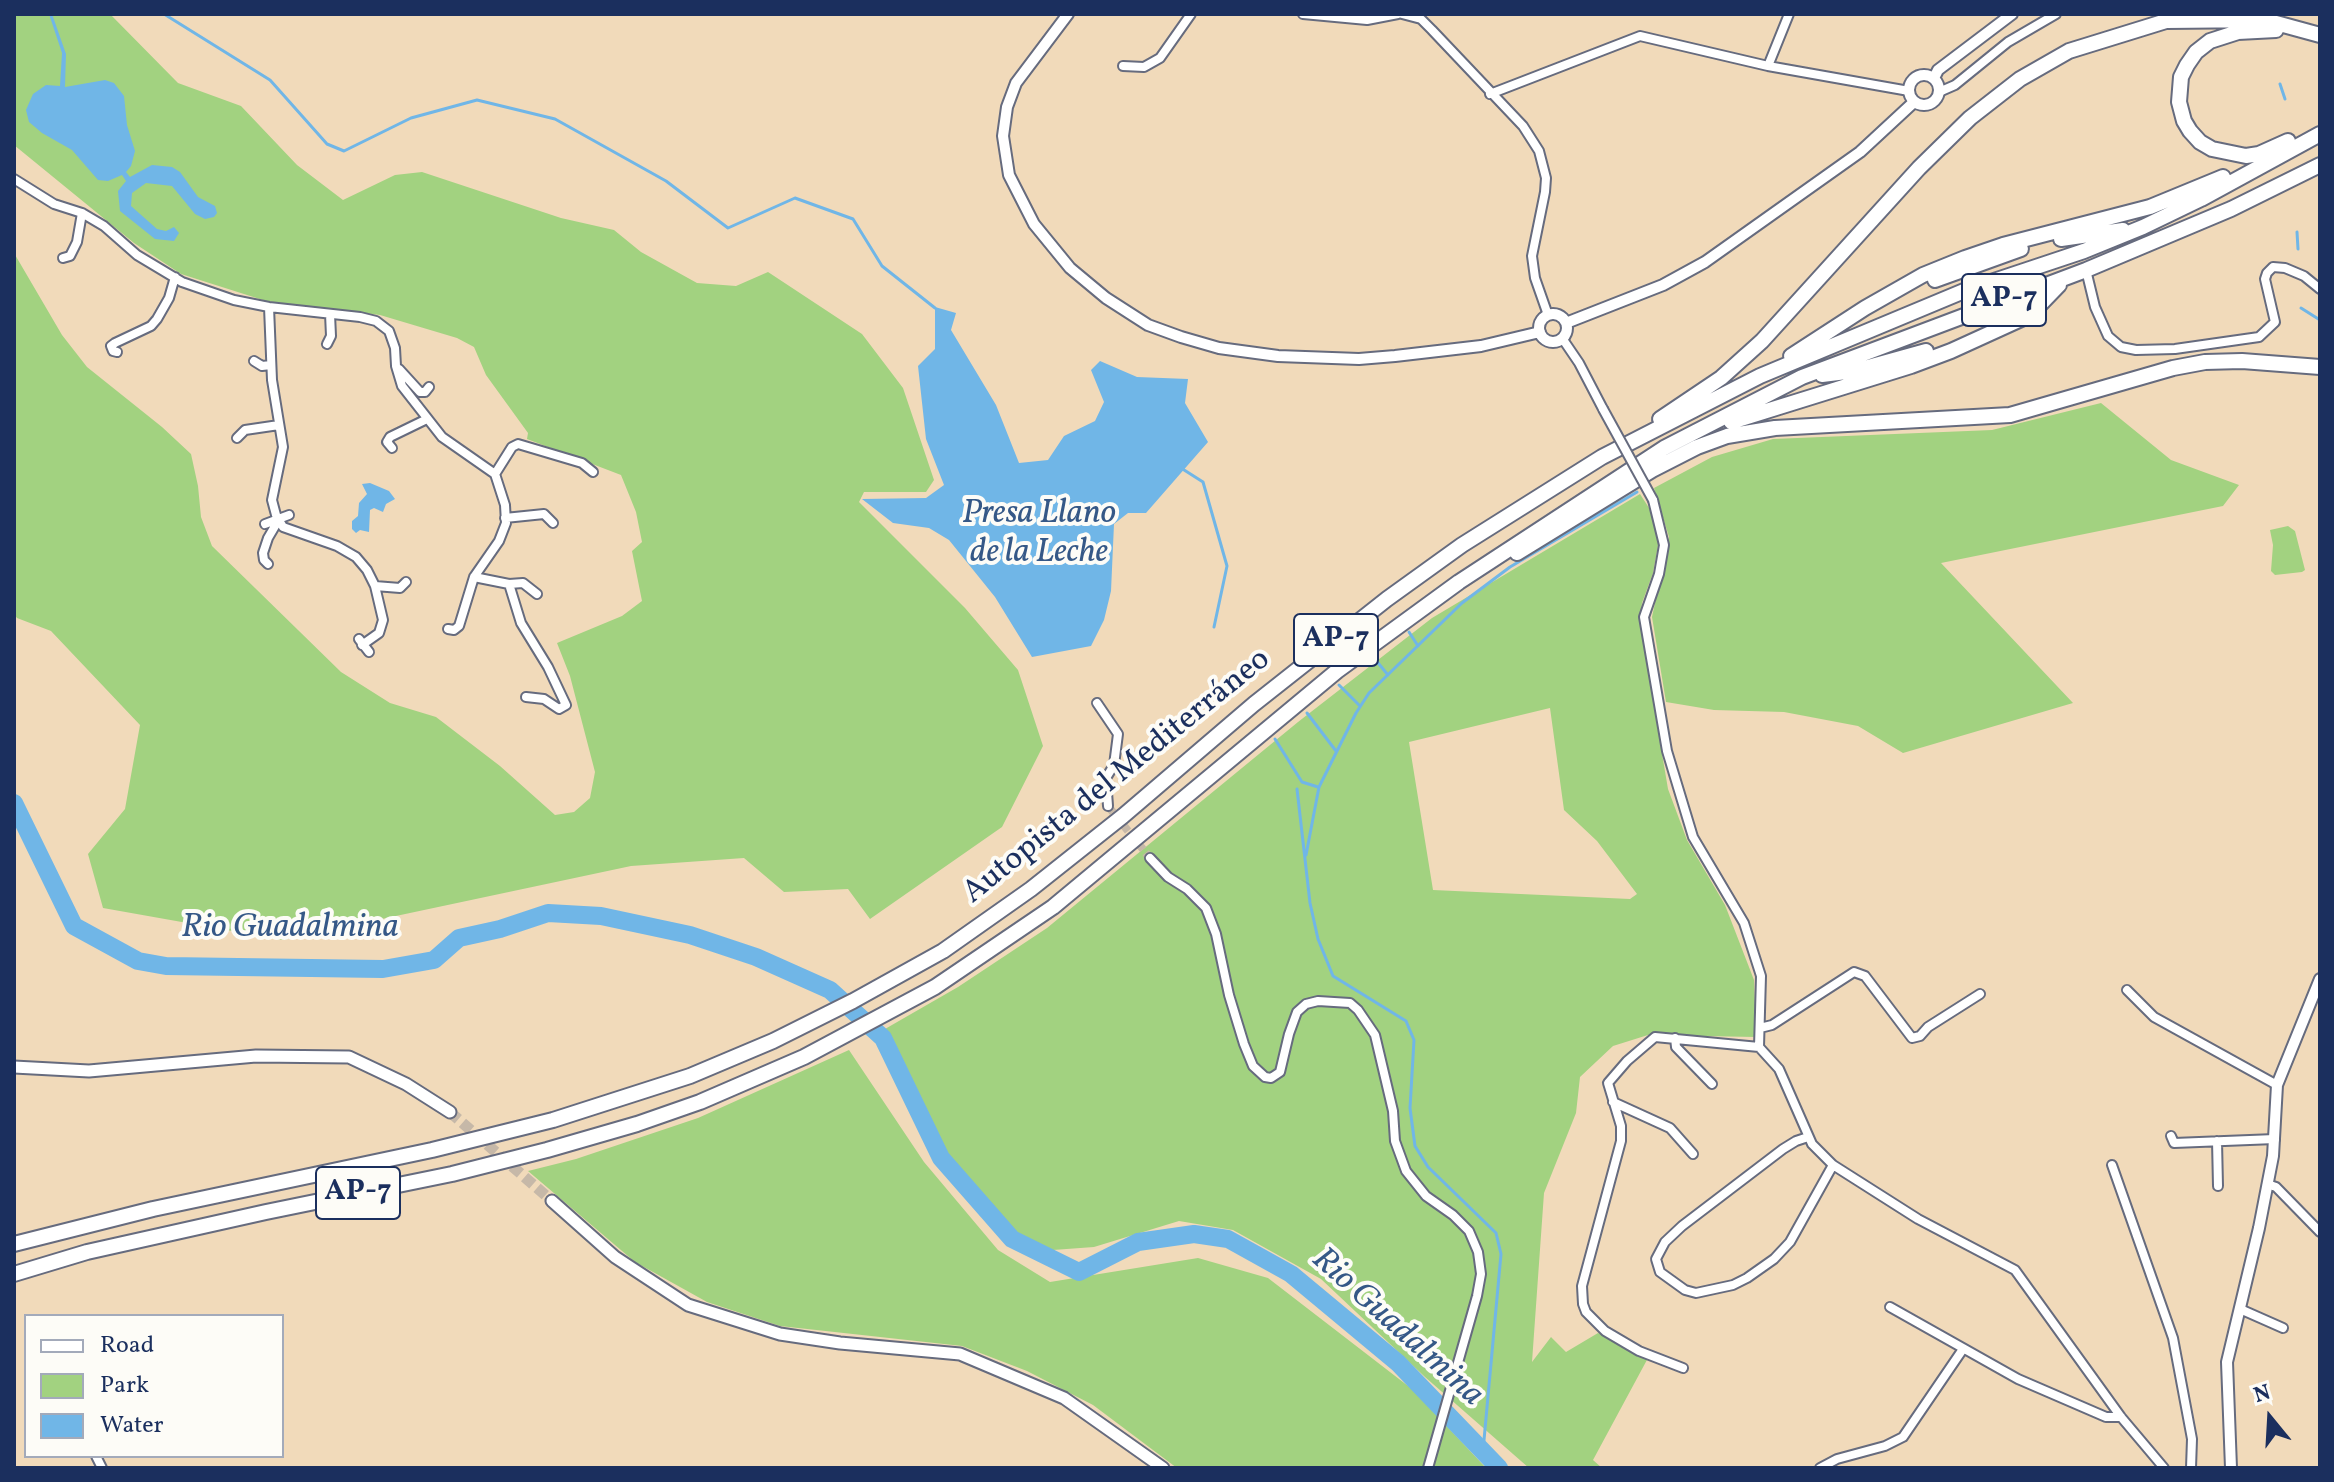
<!DOCTYPE html>
<meta charset="utf-8">
<style>
body{margin:0}
#map{position:relative;width:2334px;height:1482px;overflow:hidden;background:#f1daba;font-family:Vollkorn,serif}
canvas{display:block}
.frame{position:absolute;inset:0;border:16px solid #1b2f5e;pointer-events:none}
.legend{position:absolute;left:24px;top:1314px;width:260px;height:144px;box-sizing:border-box;background:#fdfcf7;border:2px solid #a3aaba;margin:0;padding:10px 14px;list-style:none;font-size:24px;color:#1b2f5e}
.legend li{display:flex;align-items:center;gap:16px;height:40px}
.legend b{width:40px;border:2px solid #a3aaba}
.north{position:absolute;left:2230px;top:1378px;width:80px;height:80px;-webkit-text-stroke:6px #fdfcf7;paint-order:stroke;rotate:342deg;font-size:22px;font-weight:700;line-height:32px;text-align:center;color:#1b2f5e}
.north::after{content:'';display:block;margin:auto;width:28px;height:36px;background:#1b2f5e;clip-path:polygon(50% 0,100% 100%,50% 72%,0 100%)}
</style>
<div id="map">
<canvas width="2334" height="1482"></canvas>
<div class="frame"></div>
<ul class="legend">
<li><b style="height:10px;background:#fff"></b>Road</li>
<li><b style="height:22px;background:#a2d280"></b>Park</li>
<li><b style="height:22px;background:#70b6e7"></b>Water</li>
</ul>
<div class="north">N</div>
</div>
<script>
const c = document.querySelector('canvas').getContext('2d');
c.lineJoin = 'round';
function paint(path, color) { c.fillStyle = color; c.fill(path, 'evenodd'); }
const shape = rows => new Path2D(rows.map(r => 'M' + r).join(''));
function stroke(path, color, width, dash) { c.strokeStyle = color; c.lineWidth = width; c.lineCap = dash ? 'butt' : 'round'; c.setLineDash(dash || []); c.stroke(path); }
function write(font, color, halo, rows, align = 'center') {
  c.font = font + ' Vollkorn,serif'; c.lineWidth = 8; c.setLineDash([]); c.textBaseline = 'middle'; c.strokeStyle = halo; c.fillStyle = color; for (const [text, x, y, turn = 0] of rows) {
    c.save(); c.translate(x, y); c.rotate((+turn || 0) * Math.PI / 180); c.textAlign = isNaN(turn) ? turn : align; if (halo) c.strokeText(text, 0, 0); c.fillText(text, 0, 0); c.restore();
  }
}
paint(shape([
 [14,14,110,14,178,83,241,106,297,165,343,200,395,175,422,172,561,218,614,230,641,252,697,283,736,286,768,272,862,334,903,388,934,480,926,492,864,492,859,502,965,608,1018,670,1043,746,1002,827,870,919,848,889,784,892,744,858,631,866,283,940,103,908,88,854,125,809,140,725,51,631,17,618,14,614,14,253,62,335,87,367,162,427,191,454,198,486,201,517,212,546,341,672,390,703,436,717,500,766,555,815,574,812,590,798,595,772,570,676,557,643,622,616,642,601,632,551,642,542,636,512,621,475,527,439,528,433,486,375,474,347,457,338,380,315,266,301,181,274,134,243,14,145],
 [2101,403,2171,460,2239,485,2223,506,1941,563,2073,703,1903,753,1858,726,1784,712,1714,710,1666,702,1652,617,1669,537,1654,488,1712,457,1773,439,1992,430],
 [1640,494,1651,511,1659,540,1653,573,1642,603,1640,624,1668,789,1687,840,1725,905,1754,980,1756,1037,1648,1035,1613,1046,1580,1077,1576,1113,1544,1193,1532,1362,1551,1337,1566,1352,1598,1333,1648,1358,1593,1460,1602,1468,1529,1468,1425,1377,1321,1279,1233,1230,1179,1221,1094,1247,1053,1250,1011,1230,948,1157,885,1029,958,987,1047,928,1298,722,1432,618],
 [1550,708,1564,810,1597,841,1637,894,1630,899,1433,890,1409,742],
 [2288,526,2295,531,2305,570,2302,572,2275,575,2271,571,2273,545,2270,530],
 [849,1050,924,1162,998,1250,1050,1282,1198,1258,1268,1278,1412,1389,1486,1468,1177,1468,1093,1405,1027,1371,962,1346,780,1326,707,1302,635,1262,528,1171,576,1159,698,1118]
]), '#a2d280');
paint(shape([
 [49,14,52,14,66,54,65,87,105,80,114,83,124,96,127,125,135,151,131,166,126,172,130,177,152,165,172,167,180,172,198,197,215,206,217,213,214,217,205,219,195,214,172,186,146,183,132,193,131,206,157,229,166,231,174,227,179,233,174,241,155,239,120,211,118,191,126,181,122,175,108,181,98,180,72,150,42,133,29,122,26,110,33,94,46,85,60,86,62,53],
 [935,307,956,313,951,330,996,405,1019,463,1048,460,1064,436,1095,421,1104,402,1091,370,1100,361,1137,377,1188,379,1185,403,1208,442,1146,513,1128,513,1114,524,1111,591,1104,620,1091,646,1032,657,995,597,949,540,929,528,893,523,862,499,926,498,944,485,926,439,918,366,935,349],
 [370,483,389,491,395,499,386,504,383,512,374,508,370,510,369,532,360,530,356,533,352,529,352,521,358,516,359,503,367,494,362,484]
]), '#70b6e7');
stroke(shape([
 [164,14,270,80,327,144,344,151,411,118,477,100,555,119,666,181,728,228,795,198,853,219,882,266,935,308],
 [2280,84,2285,99],
 [2297,232,2298,249],
 [2301,308,2320,320],
 [1181,468,1203,482,1227,566,1214,627],
 [1409,632,1418,646],
 [1374,658,1388,675],
 [1339,685,1359,705],
 [1307,713,1336,751],
 [1275,739,1302,782,1318,787],
 [1297,789,1310,903,1318,939,1333,976,1406,1021,1414,1040,1410,1108,1415,1146,1428,1167,1496,1233,1501,1254,1483,1451],
 [1306,855,1319,787,1356,713,1369,693,1462,603,1510,567,1637,492]
]), '#70b6e7', 3);
stroke(shape([
 [14,803,74,926,138,961,166,966,383,969,434,960,459,938,500,929,548,913,601,916,690,935,756,957,830,990,883,1038,941,1158,1012,1239,1079,1272,1138,1242,1194,1234,1228,1239,1291,1274,1398,1363,1499,1468]
]), '#70b6e7', 18);
stroke(shape([
 [1108,806,1150,858]
]), '#c6b8a8', 8, [8, 4]);
stroke(shape([
 [450,1112,552,1201]
]), '#c6b8a8', 11, [11, 5.5]);
const minor = shape([
 [1303,14,1367,20,1398,14],
 [1402,14,1421,19,1432,30,1523,126,1539,151,1546,178,1545,192,1532,256,1535,278,1548,315],
 [1123,66,1144,67,1160,58,1191,14],
 [1768,66,1789,14],
 [1939,92,1955,85,2008,42,2056,14],
 [1490,94,1640,36,1768,66,1909,91],
 [14,179,54,204,82,213,104,226,137,255,182,282,234,300,269,307,360,317,376,321,389,331,395,348,396,366,402,386,442,437,495,474,505,505,506,523,499,541,474,577,459,626,454,630,448,629],
 [63,258,70,256,77,242,82,213],
 [2086,270,2095,307,2108,336,2121,347,2136,350,2175,349,2259,337,2275,322,2265,279,2267,273,2273,267,2285,268,2304,276,2320,289],
 [269,307,272,380,283,447,272,500,276,515,283,527,337,546,356,557,367,570,375,586,383,620,379,633,362,645],
 [1562,338,1579,363,1603,409],
 [327,344,331,336,330,314],
 [117,352,113,351,111,346,115,343,151,326,157,319,169,298,175,277],
 [254,361,262,366,271,365],
 [399,369,420,392,425,392,429,387],
 [237,438,245,430,279,425],
 [392,448,387,442,390,437,427,419],
 [495,474,512,447,518,444,582,463,593,472],
 [1653,500,1664,545,1659,574,1644,617,1667,751,1693,837,1744,923,1761,976,1759,1047,1779,1069,1812,1144,1833,1165,1918,1219,2015,1270,2121,1417,2164,1468],
 [505,518,544,514,553,523],
 [265,524,289,515],
 [268,564,264,560,263,553,268,538,278,521],
 [474,577,509,584,521,623,548,667,566,705,559,709,544,699,526,697],
 [509,584,523,583,537,594],
 [375,586,400,588,406,582],
 [359,639,369,652],
 [1097,703,1118,734,1114,765,1106,778,1108,806],
 [1150,858,1168,877,1187,889,1206,908,1216,934,1229,995,1244,1044,1253,1066,1265,1077,1271,1078,1280,1072,1289,1034,1297,1012,1306,1004,1318,1001,1350,1003,1358,1010,1375,1035,1393,1111,1395,1141,1406,1171,1426,1196,1453,1215,1469,1231,1478,1252,1481,1274,1477,1296,1428,1468],
 [2127,990,2154,1017,2277,1085],
 [1760,1028,1772,1025,1854,972,1865,976,1912,1038,1920,1036,1928,1027,1980,994],
 [1675,1038,1676,1047,1712,1084],
 [1613,1102,1670,1128,1693,1154],
 [2171,1136,2174,1143,2275,1139],
 [1808,1137,1796,1141,1783,1149,1682,1226,1665,1242,1656,1259,1660,1272,1685,1290,1696,1293,1733,1285,1747,1278,1774,1259,1790,1242,1833,1165],
 [2217,1141,2218,1186],
 [2112,1165,2173,1338,2192,1439,2191,1468],
 [2267,1184,2276,1187,2320,1232],
 [1890,1307,2018,1379,2106,1417,2121,1417],
 [2240,1309,2283,1328],
 [1683,1368,1639,1351,1605,1331,1586,1312,1583,1304,1582,1286,1621,1141,1621,1126,1608,1083,1627,1061,1655,1037,1759,1047],
 [96,1456,102,1468],
 [1820,1468,1837,1459,1885,1446,1903,1437,1963,1349]
]);
const tertiary = shape([
 [1068,14,1016,83,1007,107,1003,136,1009,175,1034,224,1070,268,1106,298,1148,325,1181,337,1219,348,1278,356,1359,359,1395,356,1481,346,1540,332],
 '1909 90a15 15 0 1 1 30 0a15 15 0 1 1-30 0Z',
 [1934,78,1938,70,2012,14],
 '1539 328a14 14 0 1 1 28 0a14 14 0 1 1-28 0Z',
 [1566,323,1663,285,1705,262,1860,152,1914,102],
 [2231,1468,2227,1362,2259,1228,2273,1156,2277,1085,2320,979]
]);
const secondary = shape([
 [14,1067,89,1071,256,1056,349,1057,406,1084,450,1112],
 [552,1201,615,1257,688,1305,780,1334,840,1343,960,1354,1064,1398,1163,1468]
]);
const motorway = shape([
 [2276,30,2238,32,2210,41,2196,52,2187,65,2181,77,2179,102,2184,121,2190,131,2200,142,2212,149,2246,156,2259,154,2288,141],
 [2061,239,2123,230],
 [1935,280,2021,249],
 [1791,356,1865,308,1923,275,1965,258,2003,245,2150,207,2223,177],
 [1822,375,1854,371,1926,351],
 [1660,419,1721,378,1762,341,1919,168,1970,118,2020,79,2069,51,2166,21,2265,20,2320,35],
 [1731,422,1911,366,1951,351,2030,315,2059,285],
 [1517,553,1652,470,1697,447,1727,436,1775,428,2010,415,2173,368,2205,362,2242,361,2320,367],
 [14,1244,153,1209,432,1150,553,1120,690,1076,773,1041,853,1001,943,951,1031,889,1123,816,1254,704,1387,599,1462,545,1602,457,1760,376,1964,291,2084,251,2143,227,2201,199,2320,134],
 [14,1274,87,1252,266,1212,452,1174,547,1150,637,1124,700,1102,804,1057,935,987,1053,907,1337,671,1459,582,1664,448,1802,377,2086,270,2231,209,2320,165]
]);
stroke(minor, '#666b7e', 12);
stroke(tertiary, '#666b7e', 14);
stroke(secondary, '#666b7e', 15);
stroke(motorway, '#666b7e', 18);
stroke(minor, '#fff', 8);
stroke(tertiary, '#fff', 10);
stroke(secondary, '#fff', 11);
stroke(motorway, '#fff', 14);
const minorBridge = shape([
 [1603,409,1653,500]
]);
stroke(minorBridge, '#666b7e', 12, []);
stroke(minorBridge, '#fff', 8);
for (const [x, y, w] of [
 [2004,300,84],
 [1336,640,84],
 [358,1193,84]
]) { const box = new Path2D(); box.roundRect(x - w / 2, y - 26, w, 52, 6); c.fillStyle = '#fdfcf7'; c.fill(box); stroke(box, '#1b2f5e', 2); }
write('bold 30px', '#1b2f5e', null, [
 ["AP-7",2004,300],
 ["AP-7",1336,640],
 ["AP-7",358,1193]
]);
write('32px', '#1b2f5e', '#fdfcf7', [
 ["Autopista del Mediterráneo",1118,778,-39]
]);
write('italic 34px', '#355887', '#fdfcf7', [
 ["Presa Llano",1039,516],
 ["de la Leche",1039,555],
 ["Rio Guadalmina",290,930],
 ["Rio Guadalmina",1396,1329,42]
]);
</script>
